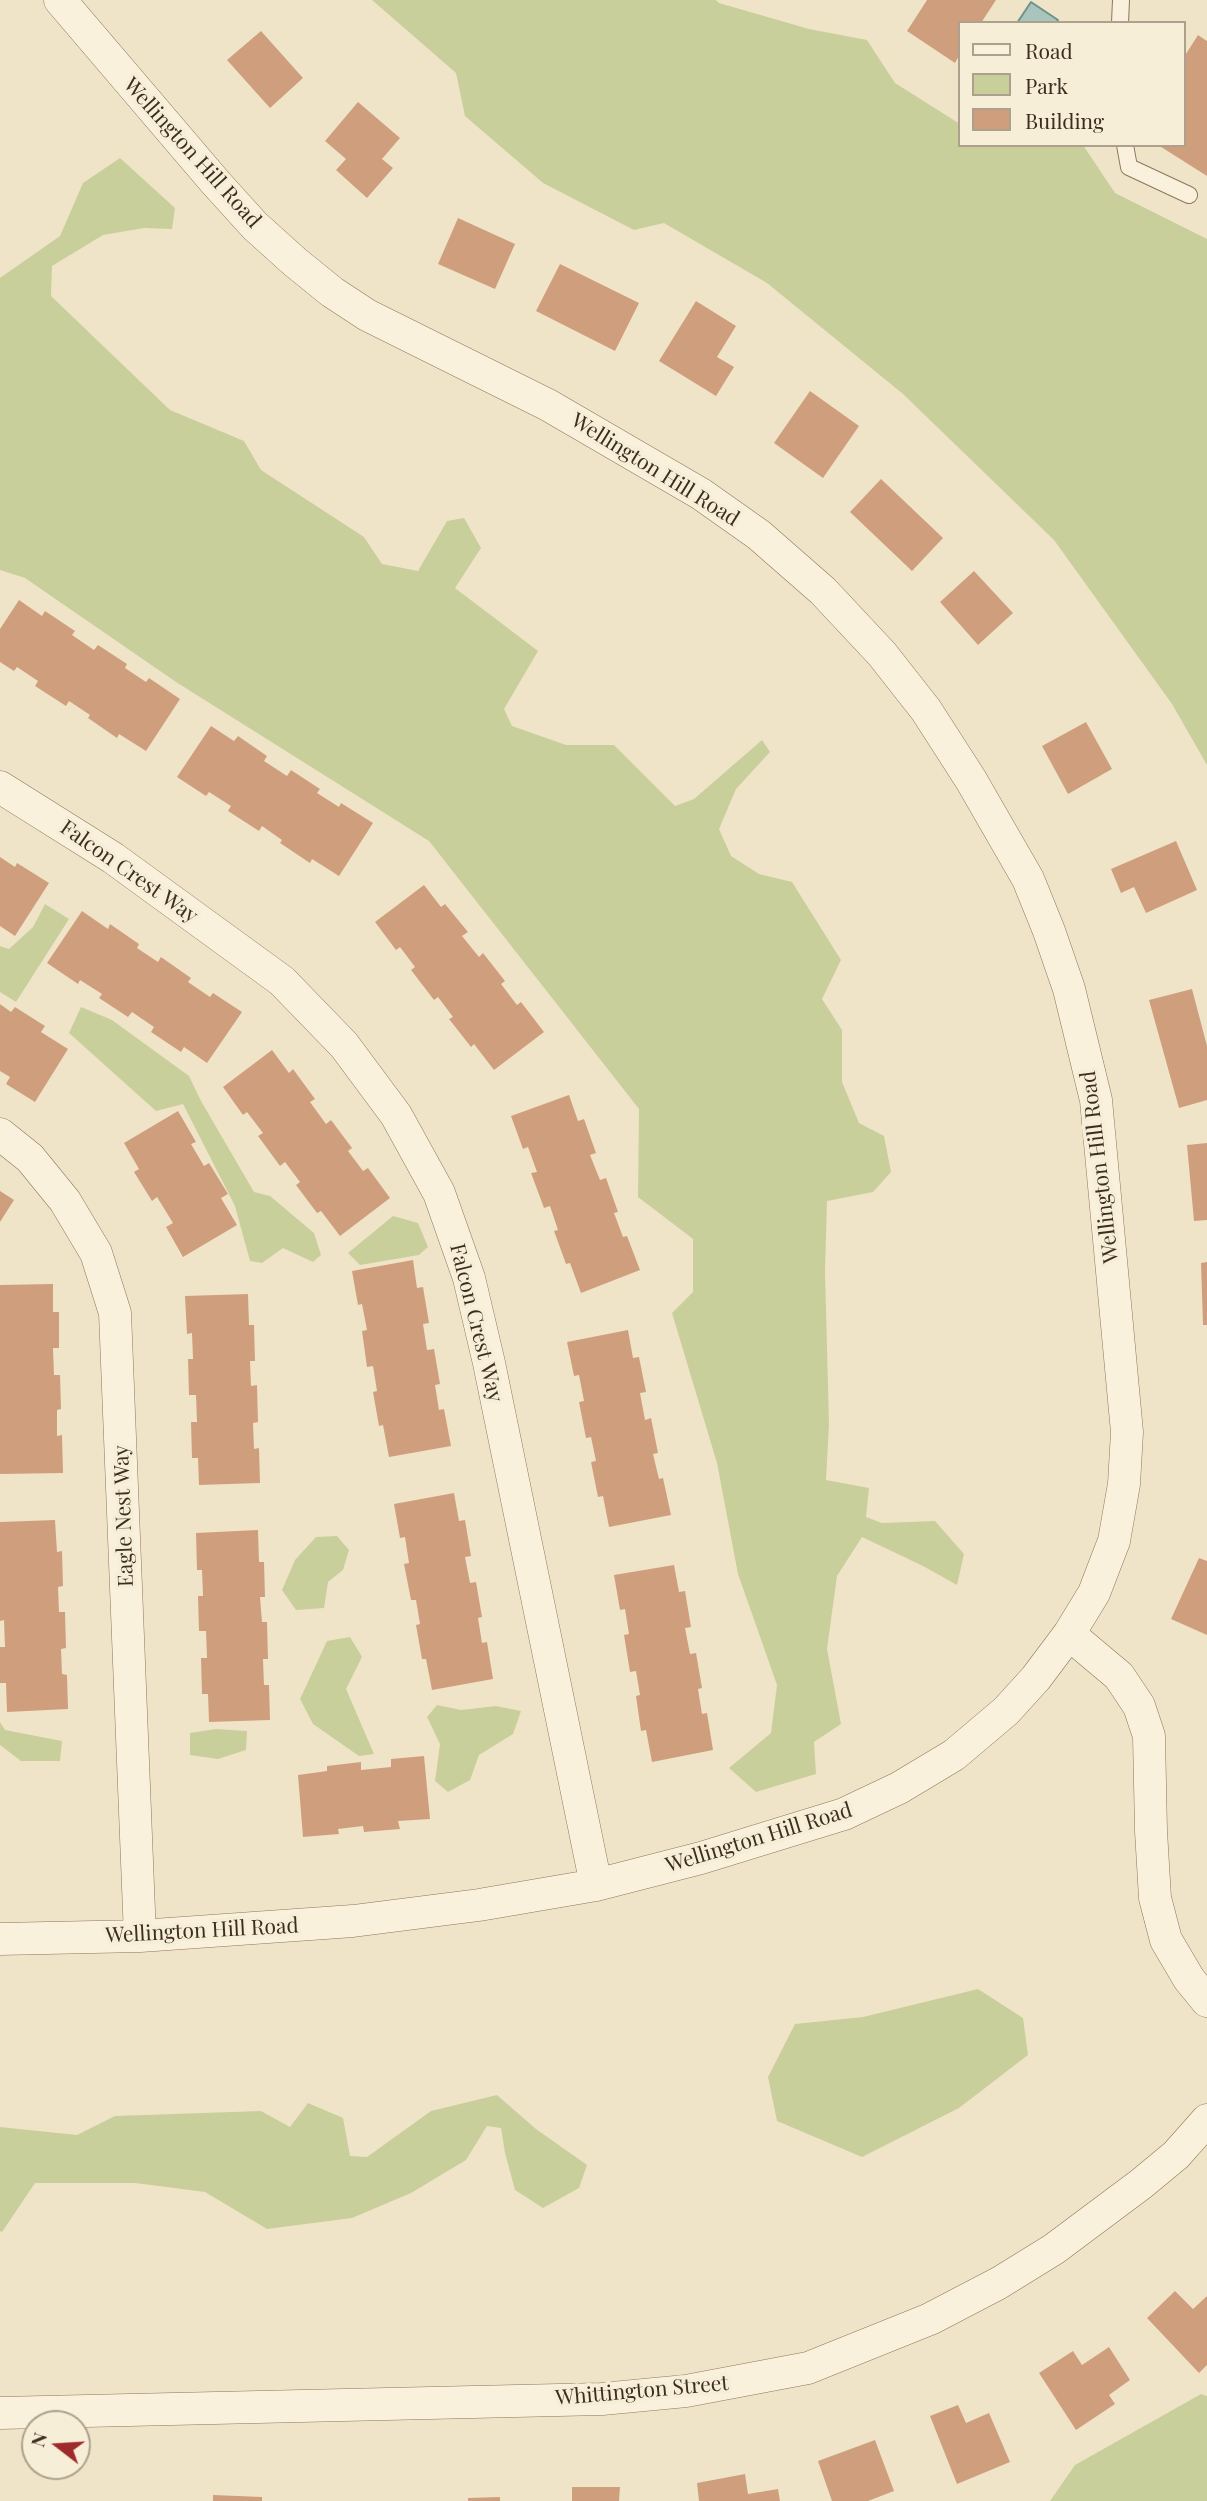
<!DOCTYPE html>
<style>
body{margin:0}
#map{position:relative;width:1207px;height:2501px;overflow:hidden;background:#f0e4c8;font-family:"Playfair Display",serif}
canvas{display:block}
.legend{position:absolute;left:958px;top:21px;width:228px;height:126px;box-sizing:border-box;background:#f7eed8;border:2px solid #ada18e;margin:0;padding:9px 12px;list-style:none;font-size:21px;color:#3d2e20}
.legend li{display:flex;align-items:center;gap:14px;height:35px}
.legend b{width:35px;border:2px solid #ada18e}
.north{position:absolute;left:21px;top:2410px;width:70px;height:70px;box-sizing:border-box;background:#f7eed8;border:2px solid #ada18e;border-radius:50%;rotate:287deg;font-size:19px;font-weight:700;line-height:28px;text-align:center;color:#3d2e20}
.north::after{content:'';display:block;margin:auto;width:24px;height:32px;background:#9e2a2b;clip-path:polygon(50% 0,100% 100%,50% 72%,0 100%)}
</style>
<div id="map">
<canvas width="1207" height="2501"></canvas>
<ul class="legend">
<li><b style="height:9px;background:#faf1dc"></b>Road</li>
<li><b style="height:19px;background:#c9cf9b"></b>Park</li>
<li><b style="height:19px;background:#cf9f7d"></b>Building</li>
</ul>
<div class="north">N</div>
</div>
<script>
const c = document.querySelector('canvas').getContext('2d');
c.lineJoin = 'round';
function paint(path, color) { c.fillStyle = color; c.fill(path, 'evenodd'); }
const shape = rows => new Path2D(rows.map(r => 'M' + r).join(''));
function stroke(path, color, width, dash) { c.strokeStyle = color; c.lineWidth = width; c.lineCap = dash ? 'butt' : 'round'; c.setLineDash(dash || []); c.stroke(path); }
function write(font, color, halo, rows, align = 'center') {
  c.font = font + ' "Playfair Display",serif'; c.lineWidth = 7; c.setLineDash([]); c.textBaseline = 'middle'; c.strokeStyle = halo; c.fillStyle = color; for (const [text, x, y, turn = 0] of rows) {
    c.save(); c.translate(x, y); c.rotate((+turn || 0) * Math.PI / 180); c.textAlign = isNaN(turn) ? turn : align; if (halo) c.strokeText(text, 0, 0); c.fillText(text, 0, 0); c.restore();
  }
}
paint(shape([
 [372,0,716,0,719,3,809,29,867,40,895,83,960,124,960,145,1083,145,1115,193,1207,239,1207,765,1172,704,1054,540,903,394,767,283,664,223,634,230,543,183,465,116,456,73],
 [120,158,175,208,172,229,144,228,103,235,52,266,51,296,170,410,244,441,261,470,364,537,382,564,418,571,447,521,464,518,481,548,455,588,538,651,504,709,512,726,566,745,614,745,675,806,694,799,762,740,770,752,736,789,719,829,731,856,759,874,792,882,841,960,822,999,842,1030,842,1082,859,1123,884,1136,891,1172,873,1192,827,1201,825,1271,829,1424,826,1480,869,1488,866,1517,882,1523,935,1521,964,1554,957,1585,923,1566,862,1537,837,1576,827,1649,841,1724,814,1742,816,1774,756,1792,729,1768,771,1733,777,1685,738,1574,717,1463,672,1313,693,1292,693,1239,638,1197,639,1109,429,841,176,682,25,578,0,570,0,278,60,236,83,183],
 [45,904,69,919,16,1002,0,992,0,946,9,949,33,927],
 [81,1007,112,1020,189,1076,201,1101,254,1192,270,1196,314,1233,321,1255,313,1262,283,1248,262,1263,250,1261,235,1206,183,1104,156,1111,69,1033],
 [393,1216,418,1223,428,1247,419,1255,360,1265,348,1253],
 [337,1536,349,1550,343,1570,328,1582,324,1608,296,1610,282,1590,295,1560,316,1537],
 [350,1637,362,1657,346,1689,374,1754,359,1756,313,1724,300,1699,327,1641],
 [437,1705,461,1710,496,1706,521,1711,513,1734,479,1755,470,1780,448,1792,435,1781,440,1744,427,1717],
 [0,1722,5,1730,62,1741,60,1761,21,1761,0,1745],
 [216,1729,247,1731,246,1750,218,1759,190,1755,190,1733],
 [978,1989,1023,2018,1028,2055,959,2108,862,2157,777,2121,768,2077,795,2024,863,2017],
 [497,2095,536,2129,587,2165,579,2188,543,2208,515,2190,505,2153,501,2128,487,2126,466,2160,411,2193,352,2218,267,2229,205,2192,135,2183,35,2183,2,2232,0,2231,0,2127,77,2135,115,2116,261,2111,290,2127,308,2103,343,2118,350,2156,367,2157,431,2111],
 [1201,2394,1207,2396,1207,2501,1050,2501,1075,2465]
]), '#c9cf9b');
const water = shape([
 [1031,2,1058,20,1056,23,1017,23,1031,2]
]);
paint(water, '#a9c4bc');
stroke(water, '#6f938a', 2);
paint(shape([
 [927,0,996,0,981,23,960,23,960,54,955,63,907,31],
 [261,31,303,78,270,108,227,60],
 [1198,35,1207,41,1207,176,1158,145,1184,145,1184,57],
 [358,102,400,138,382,159,393,168,367,198,336,170,346,159,325,141],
 [458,218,515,244,495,289,438,264],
 [560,264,639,303,615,351,536,311],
 [696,301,736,326,717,357,734,367,716,396,659,361],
 [810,391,859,426,823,478,774,443],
 [881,479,943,538,912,571,850,512],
 [974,571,1013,613,978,645,940,602],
 [19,600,42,616,45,611,75,631,72,635,94,650,98,645,127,664,125,668,146,682,149,678,180,699,146,751,119,734,117,738,88,718,90,715,69,701,66,706,35,686,38,681,17,667,14,671,0,662,0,629],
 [1086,722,1112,769,1068,794,1042,746],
 [211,726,234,741,238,736,267,756,264,761,287,776,291,770,320,789,317,793,339,807,341,803,373,823,339,876,312,859,310,863,280,843,282,840,262,826,259,831,228,811,231,806,209,792,206,796,177,777],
 [1176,841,1197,890,1146,913,1134,887,1121,893,1111,869],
 [0,857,15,867,17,863,49,883,15,936,0,926],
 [424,885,441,907,445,904,468,932,462,936,479,957,483,953,505,981,501,984,517,1005,521,1002,544,1032,494,1070,474,1044,471,1047,449,1019,453,1017,438,997,434,1000,411,970,415,967,400,947,396,950,375,922],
 [82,911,108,929,110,924,139,944,137,948,158,962,161,957,191,978,188,982,210,997,213,993,242,1012,207,1063,184,1047,181,1052,151,1032,154,1027,132,1012,128,1017,99,998,102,994,80,980,78,984,47,963],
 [1192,989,1207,1046,1207,1100,1179,1108,1149,1000],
 [0,1004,11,1012,15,1007,45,1026,41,1032,68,1049,35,1102,6,1084,10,1077,0,1071],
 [272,1050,289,1073,293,1069,315,1099,310,1102,326,1124,331,1120,352,1148,348,1151,363,1171,368,1168,390,1198,340,1236,321,1211,317,1213,296,1185,300,1182,285,1162,280,1166,258,1136,263,1133,247,1112,243,1115,223,1087],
 [569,1095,578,1121,584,1119,596,1153,590,1155,600,1180,606,1178,618,1212,614,1213,623,1237,627,1236,640,1270,581,1293,570,1263,566,1264,554,1231,558,1230,550,1206,544,1208,531,1173,537,1172,528,1147,523,1149,511,1116],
 [178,1111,196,1142,191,1144,204,1166,209,1163,228,1194,221,1198,237,1225,183,1257,166,1227,173,1223,157,1197,152,1201,134,1172,139,1169,124,1143],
 [1207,1143,1207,1220,1194,1221,1187,1145],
 [0,1191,14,1200,0,1222],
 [413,1260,417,1288,423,1287,429,1323,423,1324,427,1350,434,1349,440,1384,435,1385,439,1410,444,1409,451,1446,389,1457,383,1425,379,1426,373,1392,377,1391,373,1366,367,1367,362,1331,367,1330,362,1304,358,1305,352,1271],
 [1207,1262,1207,1325,1203,1325,1201,1263],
 [53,1284,53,1312,59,1312,59,1348,53,1348,54,1375,60,1375,61,1409,57,1410,57,1436,62,1435,63,1473,0,1474,0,1285],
 [248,1294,249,1325,254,1325,255,1361,250,1361,251,1386,257,1385,258,1422,253,1423,254,1449,259,1448,260,1483,199,1485,198,1458,192,1458,191,1422,197,1422,196,1395,189,1395,188,1359,193,1359,192,1333,187,1334,185,1296],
 [628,1330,633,1358,639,1357,646,1392,640,1393,645,1420,651,1418,658,1453,653,1454,659,1479,663,1478,671,1515,609,1527,603,1496,598,1497,591,1462,596,1461,591,1437,586,1438,579,1402,584,1401,579,1375,574,1376,567,1342],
 [454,1493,459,1521,465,1520,471,1556,465,1557,470,1583,476,1582,482,1617,478,1618,482,1643,487,1642,493,1679,432,1690,426,1659,422,1659,416,1625,420,1624,416,1600,411,1600,404,1564,409,1563,405,1537,400,1538,394,1504],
 [55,1520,57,1552,62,1551,63,1586,58,1587,59,1612,65,1612,66,1648,61,1649,62,1674,67,1675,68,1709,7,1712,6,1683,0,1683,0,1647,5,1647,4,1620,0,1621,0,1522],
 [258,1530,259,1562,264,1562,265,1597,260,1597,262,1622,267,1622,268,1659,263,1659,264,1685,269,1685,270,1720,209,1722,208,1694,202,1694,201,1658,207,1658,206,1631,199,1631,198,1596,203,1596,202,1570,197,1570,196,1533],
 [1199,1558,1207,1561,1207,1635,1171,1619],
 [674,1565,679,1592,685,1591,691,1627,685,1628,690,1654,696,1653,702,1688,698,1689,702,1714,707,1713,713,1750,652,1762,646,1730,641,1731,636,1696,640,1695,636,1671,630,1672,624,1635,629,1634,625,1609,620,1610,614,1575],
 [424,1756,430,1819,398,1821,400,1829,364,1832,363,1826,338,1829,339,1834,303,1837,298,1775,327,1771,327,1766,361,1762,361,1770,391,1767,391,1759],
 [1175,2291,1193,2309,1207,2296,1207,2365,1199,2373,1147,2318],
 [1109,2347,1130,2380,1109,2395,1115,2404,1076,2430,1039,2373,1073,2351,1082,2365],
 [958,2405,966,2423,989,2413,1010,2462,957,2484,930,2416],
 [875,2440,894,2491,868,2501,832,2501,818,2461],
 [745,2474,748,2494,778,2489,780,2501,699,2501,697,2483],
 [572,2487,620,2487,619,2501,572,2501],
 [213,2495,262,2497,262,2501,213,2501],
 [500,2497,500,2501,468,2501,468,2498]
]), '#cf9f7d');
const service = shape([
 [1120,23,1121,0],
 [1125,145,1129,167,1189,195]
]);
const minor = shape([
 [0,787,113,858,282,981,344,1045,396,1115,439,1193,469,1278,489,1363,596,1885],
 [0,1134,30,1158,65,1201,96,1253,115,1313,140,1936],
 [1069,1634,1119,1676,1139,1706,1149,1736,1151,1831,1155,1898,1166,1940,1189,1979,1207,2001],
 [0,1939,140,1936,353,1921,479,1905,596,1885,701,1858,844,1814,899,1788,954,1755,1006,1711,1036,1678,1069,1634,1094,1593,1114,1541,1124,1484,1127,1432,1096,1100,1069,989,1049,931,1028,879,971,780,926,710,882,654,823,591,759,535,701,494,548,405,367,315,332,292,295,262,255,226,216,183,60,0],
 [0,2413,602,2399,686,2391,808,2368,930,2319,999,2283,1054,2249,1141,2184,1176,2155,1207,2120]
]);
stroke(service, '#8d765c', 18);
stroke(minor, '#8d765c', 33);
stroke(service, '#faf1dc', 16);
stroke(minor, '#faf1dc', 32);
write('21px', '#3d2e20', '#f7eed8', [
 ["Wellington Hill Road",192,153,48],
 ["Wellington Hill Road",655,470,32],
 ["Falcon Crest Way",129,872,35],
 ["Wellington Hill Road",1100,1167,-97],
 ["Falcon Crest Way",476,1323,76],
 ["Eagle Nest Way",124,1516,-92],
 ["Wellington Hill Road",759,1838,-17],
 ["Wellington Hill Road",202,1931,-3],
 ["Whittington Street",642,2391,-5]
]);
</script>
